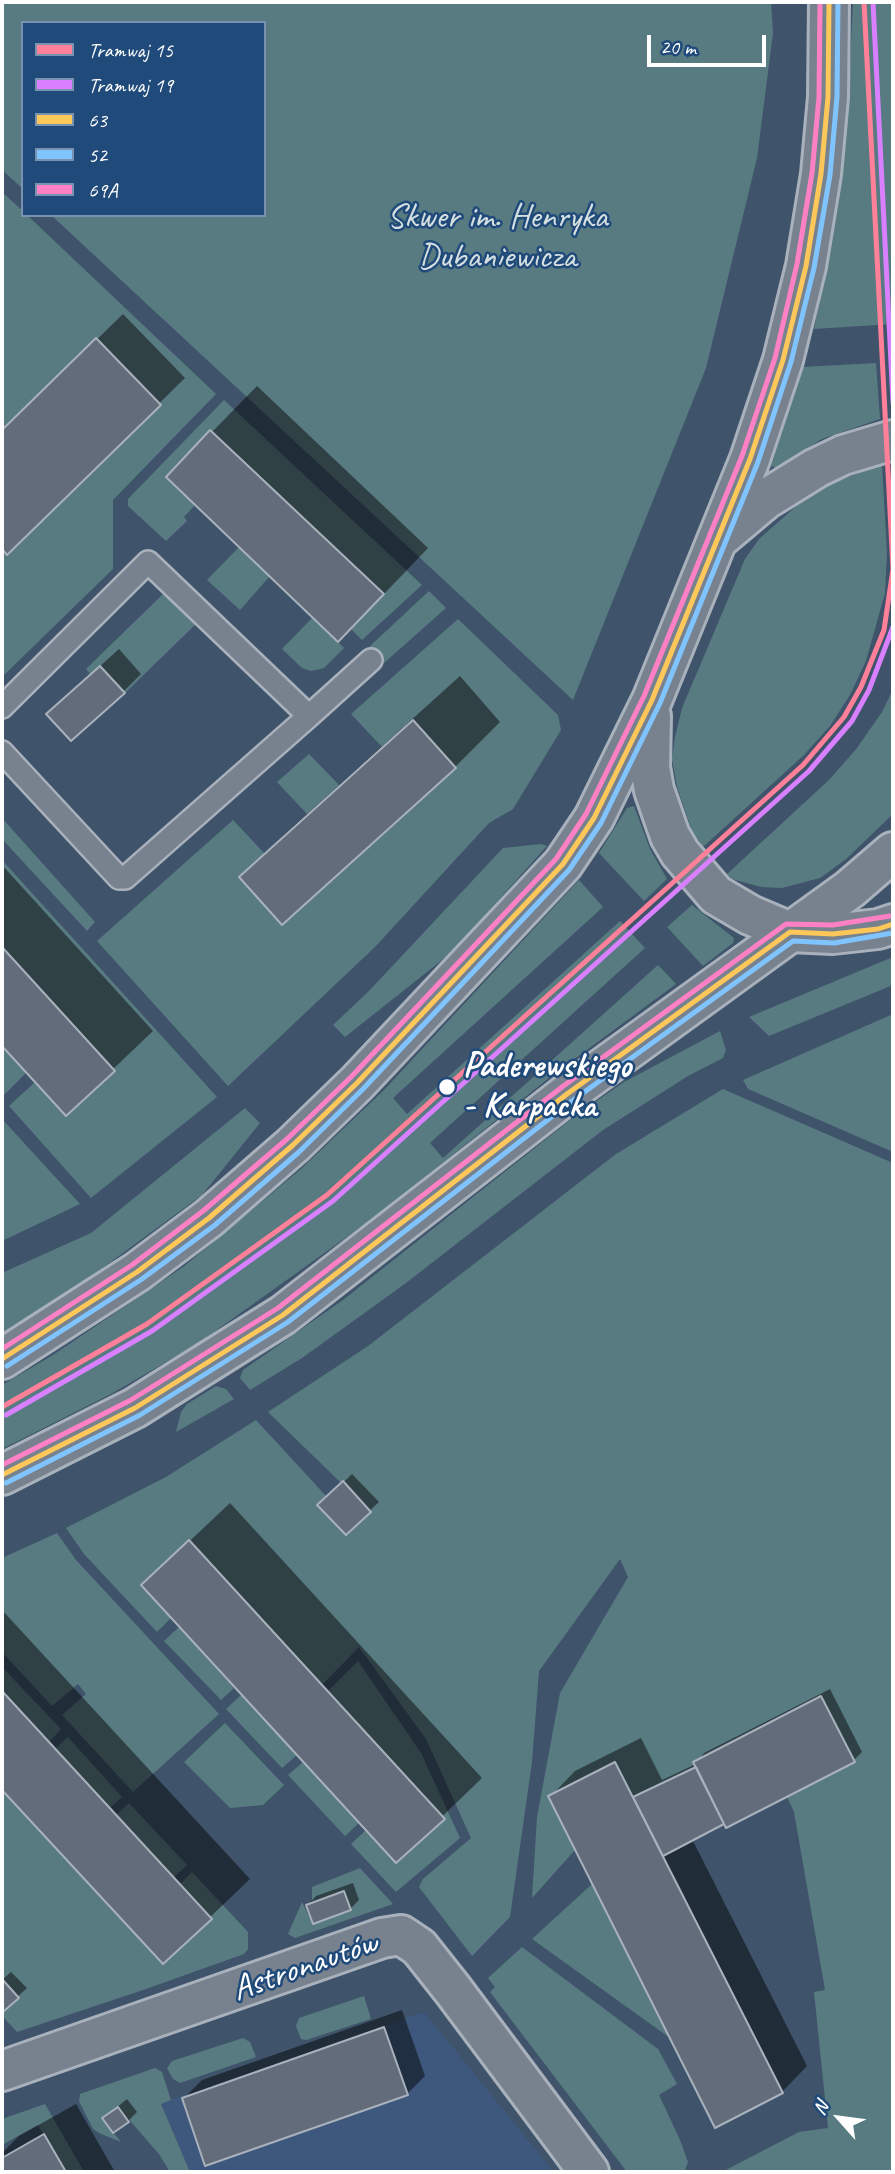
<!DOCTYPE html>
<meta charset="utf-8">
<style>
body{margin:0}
#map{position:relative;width:895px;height:2174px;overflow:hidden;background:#3f536b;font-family:Caveat,sans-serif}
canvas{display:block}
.frame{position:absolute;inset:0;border:4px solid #fff;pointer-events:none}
.legend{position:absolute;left:21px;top:21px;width:245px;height:196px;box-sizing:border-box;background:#1f4a7a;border:2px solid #7992af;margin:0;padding:9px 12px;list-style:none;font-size:21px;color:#fff}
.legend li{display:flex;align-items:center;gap:14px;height:35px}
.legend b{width:35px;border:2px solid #7992af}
.north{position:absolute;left:804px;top:2083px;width:70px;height:70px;-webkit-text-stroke:5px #1f4a7a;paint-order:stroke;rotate:298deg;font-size:19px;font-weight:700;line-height:28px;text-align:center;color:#fff}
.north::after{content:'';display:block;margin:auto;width:24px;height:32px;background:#fff;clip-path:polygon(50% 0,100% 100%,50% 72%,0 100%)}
.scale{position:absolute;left:647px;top:35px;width:119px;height:32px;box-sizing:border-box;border:4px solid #fff;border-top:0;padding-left:9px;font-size:21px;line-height:24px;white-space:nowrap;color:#fff;-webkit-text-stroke:5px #1f4a7a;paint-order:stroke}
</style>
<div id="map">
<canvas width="895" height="2174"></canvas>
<div class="frame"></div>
<ul class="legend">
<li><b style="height:9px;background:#ff8098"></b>Tramwaj 15</li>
<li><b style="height:9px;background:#d880ff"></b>Tramwaj 19</li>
<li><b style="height:9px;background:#fdc75a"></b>63</li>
<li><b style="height:9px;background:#80c4ff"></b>52</li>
<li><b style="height:9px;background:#ff80c5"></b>69A</li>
</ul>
<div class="north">N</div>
<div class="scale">20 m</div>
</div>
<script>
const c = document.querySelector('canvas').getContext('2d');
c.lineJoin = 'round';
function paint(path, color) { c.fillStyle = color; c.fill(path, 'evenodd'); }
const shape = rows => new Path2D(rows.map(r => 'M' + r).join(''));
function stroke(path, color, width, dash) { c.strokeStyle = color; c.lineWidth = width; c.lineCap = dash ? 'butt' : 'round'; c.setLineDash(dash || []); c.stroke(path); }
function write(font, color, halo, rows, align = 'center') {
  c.font = font + ' Caveat,sans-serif'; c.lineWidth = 5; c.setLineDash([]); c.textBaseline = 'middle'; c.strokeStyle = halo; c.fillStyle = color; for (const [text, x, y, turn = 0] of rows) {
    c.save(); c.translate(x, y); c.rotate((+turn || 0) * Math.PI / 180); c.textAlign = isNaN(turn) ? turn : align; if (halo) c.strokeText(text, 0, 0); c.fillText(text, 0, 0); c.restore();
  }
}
paint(shape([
 [424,2012,554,2172,190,2172,161,2103]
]), '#3e587d');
paint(shape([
 [2,2,771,2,773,33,757,158,706,368,573,700,51,215,264,215,264,23,23,23,23,189,2,170],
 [853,2,893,2,893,324,814,329,838,204,848,105],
 [2,192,23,211,23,215,27,215,216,394,113,500,113,569,2,677,2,549,7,554,96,339,2,430],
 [876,363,880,419,822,439,776,468,771,466,803,367],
 [224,400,422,585,362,640,351,629,384,594,211,430,166,477,195,505,184,517,187,521,166,541,128,506,128,499],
 [882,464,887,553,885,593,866,661,850,695,830,726,804,755,703,847,692,831,677,787,672,759,675,737,682,708,745,559,759,539,802,501,832,483],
 [239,547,270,576,240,610,207,580],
 [429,591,446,608,384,663,369,647],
 [164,593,197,623,125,693,100,666,90,674,86,669],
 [313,617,344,648,324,668,311,671,302,668,282,649],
 [458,619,558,715,561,730,513,809,489,823,375,947,228,1086,97,941,233,820,265,854,239,877,282,925,456,769,383,748,351,714],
 [893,689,893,814,845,860,820,878,782,888,761,887,732,879,727,874,830,779,857,748,882,712],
 [309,754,340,786,308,815,277,782],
 [634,806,650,849,667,879,644,901,599,853,627,808],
 [2,818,95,922,87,931,2,839],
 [541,844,547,846,451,953,345,1037,333,1025,369,991,503,848],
 [2,860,217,1097,91,1198,9,1106,35,1082,66,1116,115,1071,2,947],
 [579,880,603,907,393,1098,407,1114,620,921,645,948,430,1143,443,1158,658,965,676,984,549,1078,372,1219,200,1342,113,1393,2,1449,2,1385,53,1355,183,1267,301,1169,384,1090],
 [692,905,734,938,733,943,703,966,667,927],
 [893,957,893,985,769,1036,749,1017],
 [893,1014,893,1152,748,1089,743,1080],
 [720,1031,726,1050,723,1058,688,1076,603,1130,406,1283,302,1358,250,1390,240,1378,243,1370,343,1300,579,1113,624,1082],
 [2,1046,26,1073,2,1097],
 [723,1089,893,1163,893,2172,722,2172,799,2132,828,2128,814,1992,825,1990,794,1812,787,1797,821,1697,693,1762,696,1767,633,1797,615,1762,548,1796,575,1850,532,1898,537,1817,560,1693,628,1577,620,1559,539,1671,532,1762,510,1917,472,1956,419,1887,423,1879,471,1838,426,1739,359,1647,322,1685,189,1541,141,1585,171,1618,157,1632,84,1554,66,1528,166,1477,256,1420,326,1496,318,1505,347,1535,371,1512,268,1412,368,1346,616,1154],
 [245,1108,260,1123,202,1195,82,1283,2,1333,2,1273,91,1233],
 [2,1119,80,1204,2,1241],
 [216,1386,226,1389,234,1399,176,1432,181,1412,187,1404],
 [57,1533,76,1560,219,1714,133,1792,62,1715,86,1694,78,1684,52,1706,2,1652,2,1558],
 [179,1627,234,1688,221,1700,164,1641],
 [358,1661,421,1753,460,1838,396,1892,351,1844,366,1830,396,1863,444,1818,328,1691],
 [4,1669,61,1729,49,1742,2,1691],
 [241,1695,297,1755,282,1768,226,1709],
 [225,1723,284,1785,263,1805,230,1808,184,1762],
 [68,1737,122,1797,110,1808,55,1749],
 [303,1762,359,1823,345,1836,288,1775],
 [2,1790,162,1964,212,1919,180,1884,192,1872,248,1932,248,1949,244,1954,146,1989,17,2032,2,2016,2,2009,5,2011,19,1998,2,1979],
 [129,1803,187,1865,174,1877,116,1815],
 [360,1868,393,1904,295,1938,288,1934,302,1902,313,1924,350,1910,344,1891,312,1903,312,1887],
 [592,1884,670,2038,532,1939],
 [522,1947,658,2049,677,2084,659,2095,680,2140,688,2162,685,2170,627,2172,490,1992,495,1987,488,1978],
 [364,1996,371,2019,306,2040,301,2039,296,2026,299,2018],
 [243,2038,250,2042,256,2057,180,2083,173,2079,167,2068,172,2061],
 [155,2068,162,2072,171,2100,161,2104,190,2172,170,2172,159,2154,118,2107,102,2118,121,2142,99,2133,93,2129,79,2101,80,2094],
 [45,2104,83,2170,78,2172,66,2172,38,2125,2,2145,2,2119]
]), '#587b82');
paint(shape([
 [123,314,185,378,7,552,2,547,2,432],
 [257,386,428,548,384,594,168,477],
 [119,649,141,674,123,692,67,696],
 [460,676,500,722,455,767,241,877,287,832],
 [2,865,153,1031,66,1114,2,1044],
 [352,1474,379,1502,346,1533,320,1505],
 [230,1503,482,1778,396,1861,143,1585],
 [2,1610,250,1879,163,1962,2,1788],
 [830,1689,862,1752,853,1761,692,1839,807,2066,782,2092,550,1797,575,1771,641,1738,662,1780,696,1764,704,1753],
 [353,1883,359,1900,350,1909,308,1905,316,1896],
 [11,1972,27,1988,4,2009,2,1980],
 [402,2010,425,2076,407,2094,184,2098,202,2080],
 [127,2099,137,2112,128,2121,104,2118],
 [76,2104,115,2172,2,2172,2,2153,19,2136]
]), '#0007');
const building = shape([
 [96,338,161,405,7,555,2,549,2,430,96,338],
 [210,430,384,594,338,642,166,477,210,430],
 [100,666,125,693,71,741,46,714,100,666],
 [413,720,456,768,282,925,239,877,413,720],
 [2,947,115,1071,66,1116,2,1046,2,947],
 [343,1481,371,1512,346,1535,317,1505,343,1481],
 [189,1540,445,1819,396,1863,141,1585,189,1540],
 [2,1691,212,1919,163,1964,2,1790,2,1691],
 [821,1696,855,1762,726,1828,693,1762,821,1696],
 [615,1762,783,2093,715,2128,548,1796,615,1762],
 [696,1767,724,1824,663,1856,633,1797,696,1767],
 [344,1891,351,1910,313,1924,306,1905,344,1891],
 [2,1979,19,1998,4,2011,2,2009,2,1979],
 [384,2027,408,2095,205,2166,182,2098,384,2027],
 [118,2107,129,2122,113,2133,102,2118,118,2107],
 [44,2134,66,2172,2,2172,2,2158,44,2134]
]);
paint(building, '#626c7b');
stroke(building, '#a9b2bc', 2);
const service = shape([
 [2,707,148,562,309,716,125,878,119,878,2,752],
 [309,716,371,660]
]);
const minor = shape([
 [790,932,833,934,878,929,893,924],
 [2,2071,382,1938,401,1935,419,1947,453,1990,589,2172]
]);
const primary = shape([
 [722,536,766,499,816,468,843,455,893,440],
 [651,716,650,767,654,790,670,836,680,853,716,895,750,915,790,932],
 [2,1359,137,1272,209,1218,293,1145,357,1083,563,864,594,818,652,700,750,459,783,360,806,266,821,174,828,97,829,2],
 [2,1475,135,1408,283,1315,567,1094,850,889,893,852]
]);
stroke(service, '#a9b2bc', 26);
stroke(minor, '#a9b2bc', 44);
stroke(primary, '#a9b2bc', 44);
stroke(service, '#77828e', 21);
stroke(minor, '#77828e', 38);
stroke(primary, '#77828e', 38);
stroke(shape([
 [2,1359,137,1272,209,1218,293,1145,357,1083,563,864,594,818,652,700,750,459,783,360,806,266,821,174,828,97,829,2],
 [2,1475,135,1408,283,1315,567,1094,790,932,833,934,878,929,893,924]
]), '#fdc75a', 5);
stroke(shape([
 [7,1366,142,1279,215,1225,299,1152,363,1089,569,870,601,823,660,703,758,462,791,362,814,268,830,175,837,97,838,2],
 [6,1483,140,1415,288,1322,572,1101,793,941,834,943,893,933]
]), '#80c4ff', 5);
stroke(shape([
 [2,1349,132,1265,203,1211,287,1139,351,1077,556,859,586,814,644,696,742,456,775,358,797,264,812,173,819,97,820,2],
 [2,1465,131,1400,278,1308,562,1087,786,924,833,925,890,916]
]), '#ff80c5', 5);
stroke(shape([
 [2,1407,147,1324,327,1195,803,765,844,717,861,687,884,630,893,569,864,2]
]), '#ff8098', 5);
stroke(shape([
 [873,2,893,403],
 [6,1415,152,1331,333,1201,809,771,852,721,869,690,893,627]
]), '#d880ff', 5);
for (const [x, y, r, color] of [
 [447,1087,9,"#fff"]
]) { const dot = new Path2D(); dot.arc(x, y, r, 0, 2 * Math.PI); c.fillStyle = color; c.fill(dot); stroke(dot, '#1f4a7a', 2.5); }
write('35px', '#d6e0e1', '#1f4a7a', [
 ["Skwer im. Henryka",497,218],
 ["Dubaniewicza",497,258]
]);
write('bold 35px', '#fff', '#1f4a7a', [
 ["Paderewskiego",463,1067],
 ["- Karpacka",463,1107]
], 'left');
write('35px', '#fff', '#1f4a7a', [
 ["Astronautów",305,1967,-19]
]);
</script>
